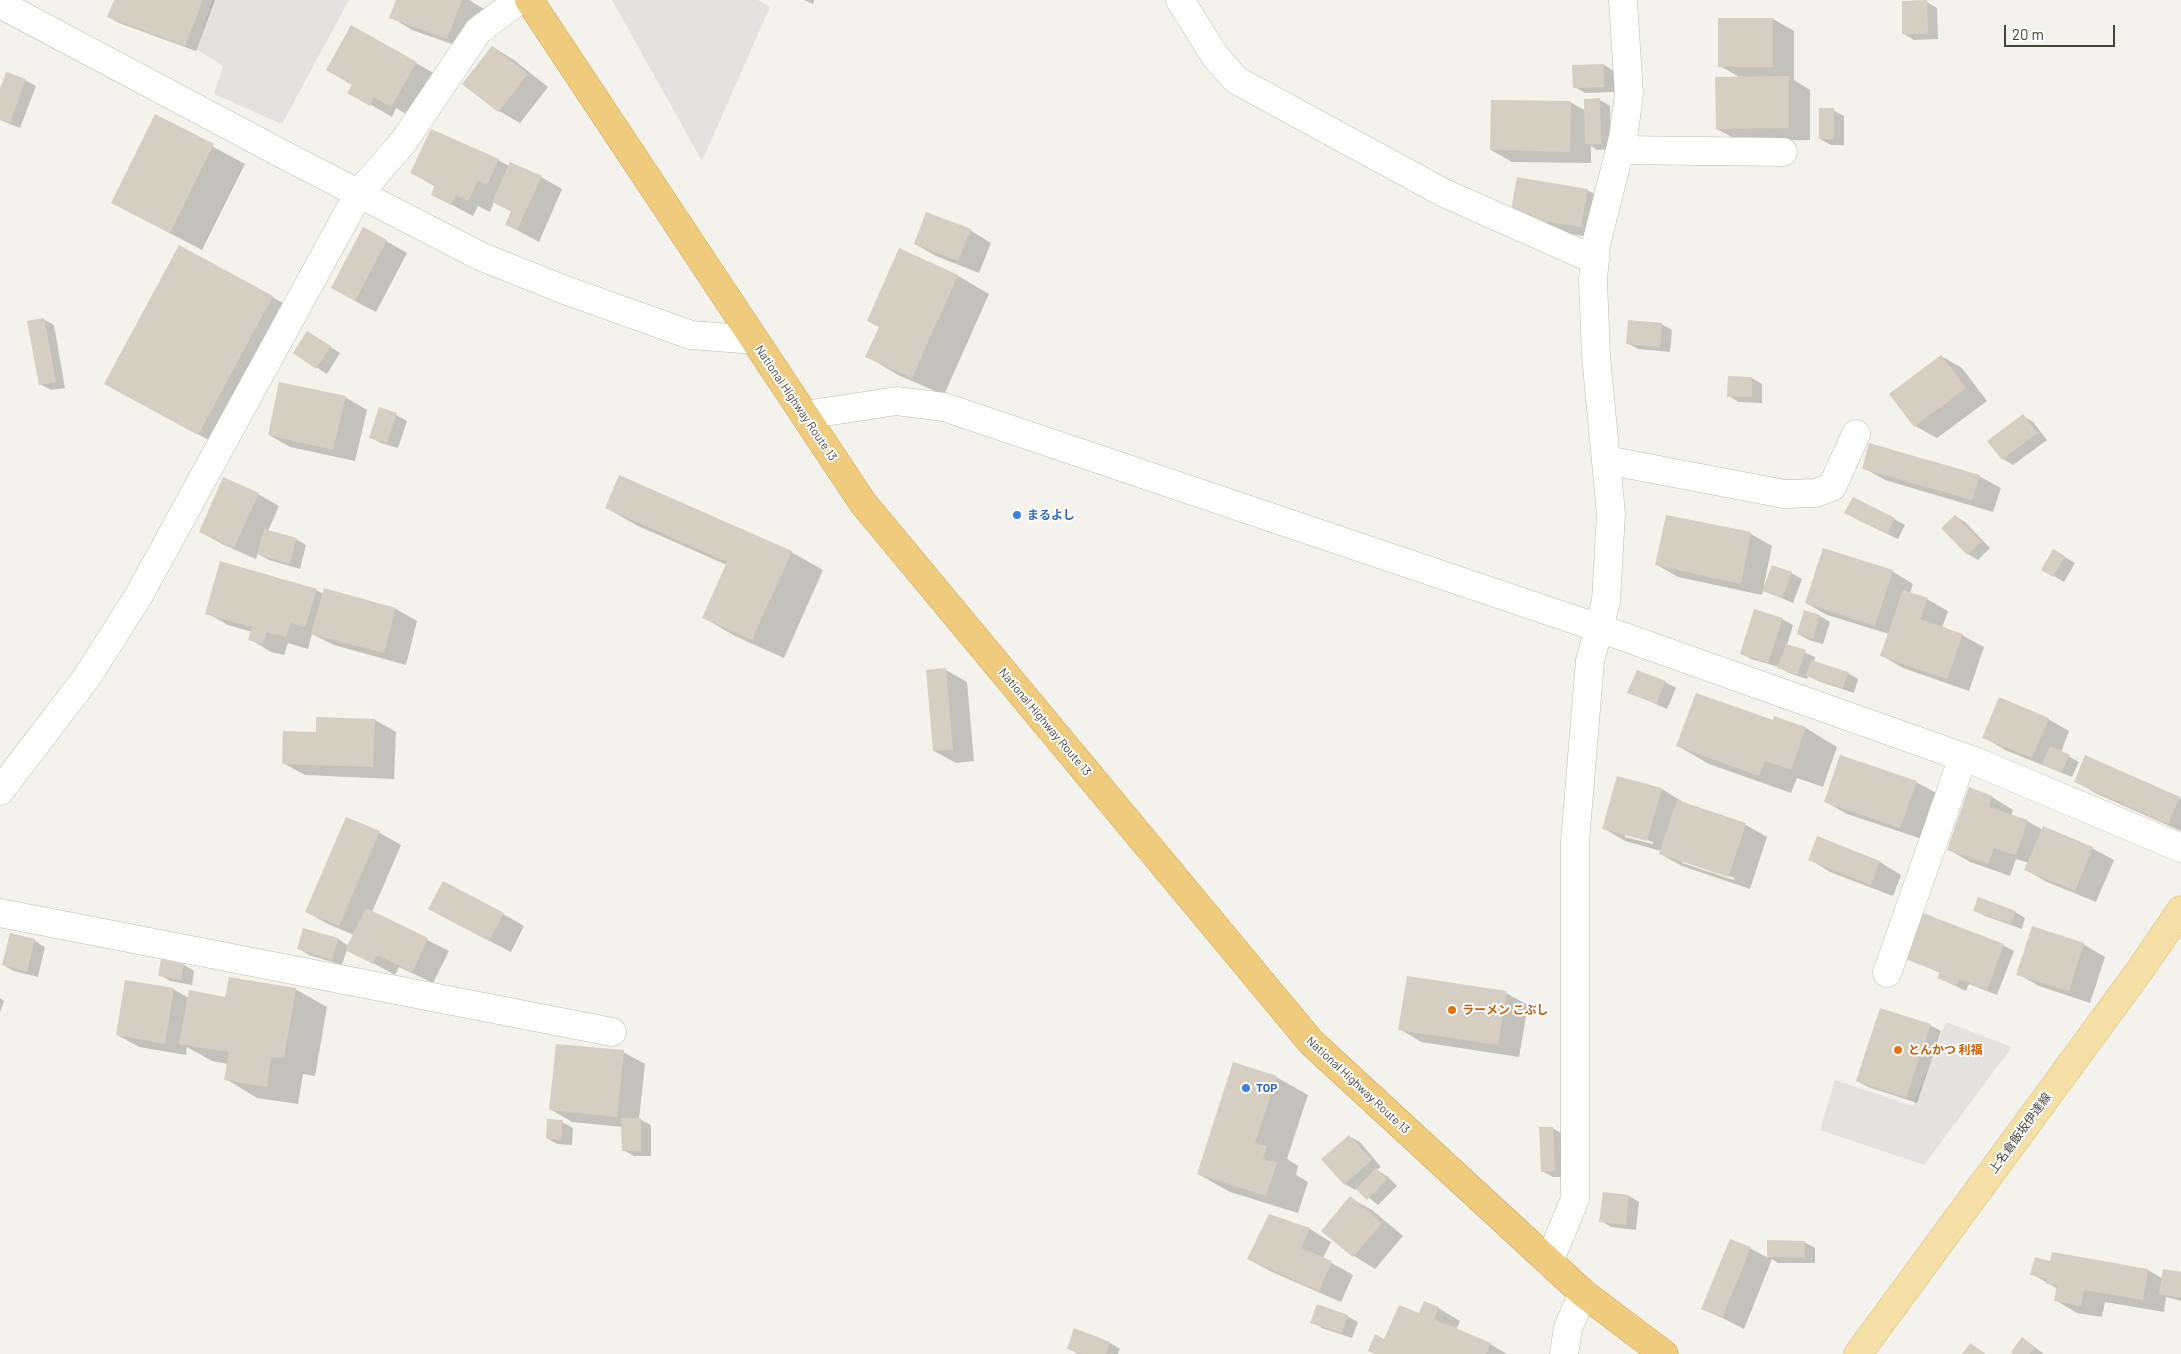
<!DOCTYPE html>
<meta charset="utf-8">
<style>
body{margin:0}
#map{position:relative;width:2181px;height:1354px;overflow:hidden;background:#f4f2ec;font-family:Barlow,sans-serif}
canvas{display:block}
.scale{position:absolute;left:2004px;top:25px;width:111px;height:22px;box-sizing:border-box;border:2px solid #48433a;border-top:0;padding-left:6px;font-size:15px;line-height:18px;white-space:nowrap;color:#48433a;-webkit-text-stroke:4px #fff;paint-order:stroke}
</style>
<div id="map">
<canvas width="2181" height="1354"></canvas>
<div class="scale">20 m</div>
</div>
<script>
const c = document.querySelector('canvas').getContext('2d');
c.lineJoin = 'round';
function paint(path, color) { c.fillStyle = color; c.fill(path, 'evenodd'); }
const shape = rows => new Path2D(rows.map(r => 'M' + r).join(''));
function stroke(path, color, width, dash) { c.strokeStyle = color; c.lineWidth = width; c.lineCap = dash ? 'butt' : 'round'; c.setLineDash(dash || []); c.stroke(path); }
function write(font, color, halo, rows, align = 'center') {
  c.font = font + ' Barlow,"Noto Sans JP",sans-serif'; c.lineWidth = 4; c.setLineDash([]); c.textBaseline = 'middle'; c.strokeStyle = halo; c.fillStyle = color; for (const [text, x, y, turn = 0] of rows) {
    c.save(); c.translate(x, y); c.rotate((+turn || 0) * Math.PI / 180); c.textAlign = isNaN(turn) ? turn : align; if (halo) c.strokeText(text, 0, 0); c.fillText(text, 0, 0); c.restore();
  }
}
paint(shape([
 [213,0,349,0,282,124,214,94,223,66,196,49],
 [612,0,758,0,770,7,702,161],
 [1946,1022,2012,1047,1924,1165,1820,1130,1835,1080,1913,1106]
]), '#e4e2e0');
paint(shape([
 [115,0,215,0,196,51,119,23,109,17],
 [397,0,469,0,484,9,469,50,412,30,391,17],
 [804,0,814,0,813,4],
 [1927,2,1937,8,1938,39,1914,40,1904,34],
 [1773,19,1794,31,1794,80,1810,90,1810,140,1739,141,1717,129,1741,78,1720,66],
 [493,47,514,60,548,87,520,123,499,111],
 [416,63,437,75,413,118,396,108,392,117,349,92],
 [1604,65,1614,71,1614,92,1585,93,1575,87],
 [25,80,36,86,20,128,0,120,0,92],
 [1600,100,1610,106,1611,149,1597,150,1591,146,1591,163,1512,162,1491,150,1570,102,1586,111],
 [1833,110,1844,116,1844,145,1831,145,1820,139],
 [156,116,245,164,202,250,112,203],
 [498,160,509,166,541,177,562,189,539,242,506,224,512,212,494,202,490,212,478,206,473,216,433,195,436,187,411,173],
 [1518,179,1587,190,1609,202,1602,239,1533,228],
 [970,230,991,243,979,273,936,256,915,244],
 [386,241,407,253,376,312,353,300],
 [900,250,958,276,989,294,944,395,898,375,866,356,880,327],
 [272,297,294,309,220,446,127,396],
 [43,319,54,325,65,388,51,390,40,384],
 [1661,324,1672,330,1670,352,1638,349,1627,343],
 [318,339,340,353,327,374,294,353],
 [1941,356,1962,368,1987,401,1937,438,1915,426],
 [1729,378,1752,378,1762,384,1762,403,1739,402,1729,396],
 [345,397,367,410,355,461,290,447,269,435],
 [396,415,407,421,398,448,381,443,370,437],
 [2023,416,2033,422,2047,440,2013,465,2003,459],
 [1864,468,1979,476,2001,488,1993,512,1885,480],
 [620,476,791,552,823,570,784,658,735,636,704,618,727,565,638,526,606,508],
 [258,494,279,506,268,531,296,539,306,545,300,569,269,560,258,554,256,559,222,544,201,532],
 [1667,516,1751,534,1772,546,1764,585,1791,573,1802,579,1793,603,1763,590,1762,595,1678,577,1657,565],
 [1955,516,1965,522,1990,548,1978,560,1968,554],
 [1856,519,1894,519,1905,525,1898,539],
 [2053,550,2075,563,2064,582,2042,569],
 [1892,571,1913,584,1910,593,1927,599,1948,611,1942,628,1962,635,1984,647,1969,691,1903,668,1881,655,1889,634,1827,615,1806,603],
 [325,589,396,609,417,621,406,665,334,645,312,634,308,649,288,643,284,655,271,652,250,639,252,632,228,625,207,613,316,590,324,594],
 [1804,612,1820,616,1830,622,1823,644,1809,640,1798,634],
 [1782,619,1793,625,1787,645,1815,657,1814,662,1848,673,1858,679,1854,693,1818,681,1809,676,1807,679,1789,673,1779,667,1751,659,1741,653],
 [946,670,967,682,974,761,956,763,934,751],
 [1665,682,1676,688,1667,709,1629,692],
 [2048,719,2069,731,2061,752,2079,762,2072,777,2005,750,1984,737],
 [375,720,396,732,394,779,305,775,283,763,317,734],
 [1773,722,1806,728,1837,747,1823,787,1797,778,1791,793,1709,764,1678,746],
 [2086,757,2181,799,2181,831,2097,794,2075,781],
 [1618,777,1662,789,1683,802,1683,804,1746,825,1767,837,1750,889,1682,866,1660,854,1661,851,1625,841,1603,828],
 [1625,834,1653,842,1653,844,1625,837],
 [1682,861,1735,878,1734,880,1682,863],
 [1916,782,1938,794,1922,839,1847,814,1826,802],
 [1970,789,1992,797,2013,810,2011,816,2027,821,2043,830,2092,848,2114,860,2096,902,2047,882,2026,870,2029,863,2016,859,2010,876,1970,862,1948,849],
 [347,818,380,833,401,845,372,912,449,951,433,983,399,967,395,975,347,949,342,965,309,955,299,949,304,929,338,939,349,946,354,935,328,924,307,912],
 [1818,837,1880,862,1901,875,1893,896,1830,872,1809,859],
 [1975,910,2015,912,2025,918,2022,929,1985,916],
 [503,914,524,926,511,952,451,921],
 [11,935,35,941,45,947,38,977,14,971,3,965],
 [2083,944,2105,957,2090,1003,2039,986,2018,974],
 [2003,945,2014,951,1997,995,1969,984,1966,991,1939,978,1941,973,1907,959],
 [162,961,184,965,194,971,192,985,170,981,160,975],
 [173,989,189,998,226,998,295,989,327,1007,315,1076,303,1074,298,1104,257,1098,226,1079,228,1064,212,1061,187,1047,186,1055,139,1047,117,1035],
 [1506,993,1528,1005,1519,1057,1421,1042,1400,1029],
 [0,998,4,1001,0,1012],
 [1930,1025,1941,1031,1917,1103,1868,1087,1857,1081],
 [623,1052,645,1064,639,1119,651,1125,651,1156,634,1156,623,1150,623,1127,572,1122,550,1109],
 [1276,1077,1308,1095,1287,1159,1298,1166,1296,1175,1308,1182,1298,1213,1230,1192,1198,1174],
 [562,1122,573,1128,572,1145,557,1144,547,1138],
 [1552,1128,1563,1134,1565,1177,1553,1177,1542,1171],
 [1349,1136,1360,1142,1381,1167,1377,1170,1387,1176,1397,1186,1378,1205,1357,1188,1355,1190,1345,1184],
 [1604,1194,1629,1196,1639,1202,1636,1230,1611,1227,1601,1221],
 [1351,1198,1372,1210,1403,1236,1375,1269,1354,1256,1323,1231],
 [1269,1216,1310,1229,1331,1242,1323,1258,1353,1275,1341,1302,1270,1271,1248,1259],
 [1768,1241,1804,1242,1815,1248,1815,1263,1778,1263,1772,1259,1744,1329,1703,1308,1750,1248,1768,1258],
 [2051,1262,2148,1270,2163,1279,2181,1274,2181,1301,2166,1297,2164,1312,2105,1302,2102,1317,2077,1313,2055,1300,2058,1289,2032,1274],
 [1438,1308,1460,1321,1456,1330,1490,1344,1507,1354,1376,1354,1385,1340,1419,1314],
 [1347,1316,1358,1322,1352,1338,1322,1328,1312,1322],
 [1075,1330,1110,1343,1120,1349,1118,1354,1078,1354,1068,1348],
 [2032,1345,2044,1354,2015,1354]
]), '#0003');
paint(shape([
 [114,0,203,0,185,46,107,17],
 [396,0,462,0,447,39,389,18],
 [1927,0,1928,34,1902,34,1902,1],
 [1718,18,1773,18,1773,67,1718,67],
 [351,25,417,62,391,107,374,97,370,106,347,93,352,85,326,70],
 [492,46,528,74,498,112,462,84],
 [1604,64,1604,87,1573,88,1572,65],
 [6,72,26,79,10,123,0,119,0,89],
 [1789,76,1789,128,1716,129,1715,77],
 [1600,98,1601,144,1585,144,1584,99],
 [1491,100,1571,101,1570,152,1490,150],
 [1819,108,1834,108,1834,139,1819,139],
 [155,114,214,144,170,233,111,203],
 [431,129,499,159,487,185,478,180,468,201,456,195,451,205,431,195,435,185,410,173],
 [510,162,542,176,517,230,505,225,511,211,492,202],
 [1517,177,1588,189,1581,227,1510,216],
 [926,212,971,229,958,261,914,244],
 [363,227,387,240,355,301,331,288],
 [179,245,273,296,198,435,104,384],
 [899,248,958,275,912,378,865,357,879,327,867,321],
 [44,318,56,382,39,385,27,321],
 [1628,320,1662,323,1660,347,1626,344],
 [307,331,331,346,316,369,293,353],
 [1941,355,1966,388,1914,427,1889,394],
 [1728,376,1752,377,1752,397,1727,397],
 [279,382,346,396,333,450,268,435],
 [379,407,397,413,387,443,369,438],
 [2023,414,2037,433,2002,460,1987,441],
 [1869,443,1980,475,1972,500,1862,469],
 [619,475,792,551,752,640,702,618,727,562,605,508],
 [223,477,259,493,234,548,199,532],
 [1853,497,1895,518,1887,534,1844,513],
 [1666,515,1751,532,1741,584,1655,565],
 [1955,515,1981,542,1967,555,1941,528],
 [264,529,297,538,289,564,257,554],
 [1823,548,1893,570,1875,626,1805,603],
 [2053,549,2065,556,2053,577,2041,570],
 [220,561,317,589,305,627,291,623,286,637,267,632,263,644,248,640,252,627,205,614],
 [1772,565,1792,572,1782,598,1762,591],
 [324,588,396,608,384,653,311,634],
 [1903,590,1928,598,1920,619,1963,634,1947,679,1880,656],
 [1754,609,1783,618,1768,663,1740,654],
 [1804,610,1820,615,1813,639,1797,634],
 [1786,644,1806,650,1797,675,1777,668],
 [1811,660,1848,672,1843,688,1806,676],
 [946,668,953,750,933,751,926,670],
 [1637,670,1666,681,1656,704,1627,693],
 [1696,693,1773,720,1774,716,1806,727,1791,770,1765,761,1759,776,1676,746],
 [1999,697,2049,718,2032,758,1982,738],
 [316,717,375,719,373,767,282,764,283,731,316,732],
 [2050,746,2070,755,2061,773,2042,764],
 [1840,755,1917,781,1900,828,1824,802],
 [2085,755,2180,797,2168,824,2074,782],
 [1617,776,1662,788,1647,841,1602,829],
 [1969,787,1992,796,1989,807,2028,820,2016,855,1994,848,1988,864,1947,850],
 [1677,800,1746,823,1728,877,1659,854],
 [346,817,380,831,339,926,305,912],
 [2043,826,2093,847,2075,891,2024,870],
 [1817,836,1880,861,1871,885,1808,860],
 [443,881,504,913,489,941,428,909],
 [1978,897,2016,911,2011,924,1973,911],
 [366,908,428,938,412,972,377,955,373,964,345,950],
 [1923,913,2004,944,1987,990,1959,979,1956,986,1937,978,1940,972,1905,959],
 [2032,926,2084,943,2069,991,2016,975],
 [303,928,338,938,332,960,297,949],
 [10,933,35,939,27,972,2,965],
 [161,959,184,964,181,980,158,976],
 [1407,976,1507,991,1498,1045,1398,1030],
 [229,977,296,988,284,1058,271,1057,267,1087,224,1080,229,1052,179,1044,189,990,225,997],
 [125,980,174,988,165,1044,116,1035],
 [1880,1008,1931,1024,1906,1098,1856,1081],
 [556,1044,624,1050,617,1117,549,1110],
 [1233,1062,1277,1076,1255,1143,1267,1146,1263,1159,1277,1163,1266,1196,1197,1174],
 [621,1118,641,1118,641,1151,622,1151],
 [547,1119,563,1120,561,1140,546,1138],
 [1539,1127,1553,1127,1555,1171,1541,1172],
 [1349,1135,1372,1160,1344,1185,1321,1159],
 [1376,1168,1387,1179,1367,1200,1356,1189],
 [1603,1192,1629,1195,1626,1225,1599,1222],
 [1350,1196,1382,1223,1353,1257,1321,1231],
 [1269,1214,1310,1228,1301,1248,1332,1261,1319,1291,1247,1259],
 [1730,1239,1751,1247,1722,1318,1701,1309],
 [1767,1240,1805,1241,1805,1258,1767,1257],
 [2052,1252,2148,1269,2143,1300,2084,1290,2081,1306,2054,1301,2057,1285,2046,1284,2047,1279,2030,1275,2035,1257,2050,1261],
 [2163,1269,2181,1272,2181,1298,2159,1294],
 [1424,1301,1439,1307,1434,1319,1491,1343,1486,1354,1375,1354,1368,1351,1375,1334,1384,1339,1399,1305,1419,1313],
 [1317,1304,1348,1315,1342,1333,1310,1323],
 [1074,1328,1110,1342,1106,1354,1081,1354,1067,1349],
 [2022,1337,2035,1347,2030,1354,2013,1354,2011,1352],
 [1970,1343,1986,1354,1962,1354]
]), '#d5cec3');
const street = shape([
 [1180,0,1215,56,1236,80,1444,193,1595,260],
 [0,4,288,157,482,257,565,290,691,335,755,340],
 [1620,150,1783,152],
 [805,415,897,401,944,407,1599,628,1977,762,2181,848],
 [1606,460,1784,494,1816,493,1832,487,1856,434],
 [0,791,87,677,139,595,359,193,404,141,478,31,519,0],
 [0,913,612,1032],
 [1887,973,1963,757],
 [1549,1262,1575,1199,1575,842,1590,661,1606,601,1611,514,1596,356,1593,280,1596,244,1623,138,1629,94,1623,0],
 [1564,1354,1568,1328,1583,1293]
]);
const primary = shape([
 [1858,1354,2140,970,2181,910]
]);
const highway = shape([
 [529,0,863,503,1311,1042,1583,1293,1664,1354]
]);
stroke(street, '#bfbaaf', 29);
stroke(primary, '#d8bd76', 29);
stroke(highway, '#cea14d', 29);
stroke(street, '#fff', 28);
stroke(primary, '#f4dfa6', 28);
stroke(highway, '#efcc7d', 28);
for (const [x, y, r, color] of [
 [1017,515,5,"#3f7fe0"],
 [1452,1010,5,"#e8710a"],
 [1898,1050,5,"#e8710a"],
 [1246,1088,5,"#3f7fe0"]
]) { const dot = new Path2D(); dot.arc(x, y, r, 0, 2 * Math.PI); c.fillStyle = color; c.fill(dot); stroke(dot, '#fff', 2); }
write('12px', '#48433a', '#fff', [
 ["National Highway Route 13",796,403,56],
 ["National Highway Route 13",1045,722,50],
 ["National Highway Route 13",1358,1085,43],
 ["上名倉飯坂伊達線",2020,1133,-54]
]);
write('bold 12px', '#366cbe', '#fff', [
 ["まるよし",1027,515],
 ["TOP",1256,1088]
], 'left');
write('bold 12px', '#c56008', '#fff', [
 ["ラーメン こぶし",1462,1010],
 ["とんかつ 利福",1908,1050]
], 'left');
</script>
